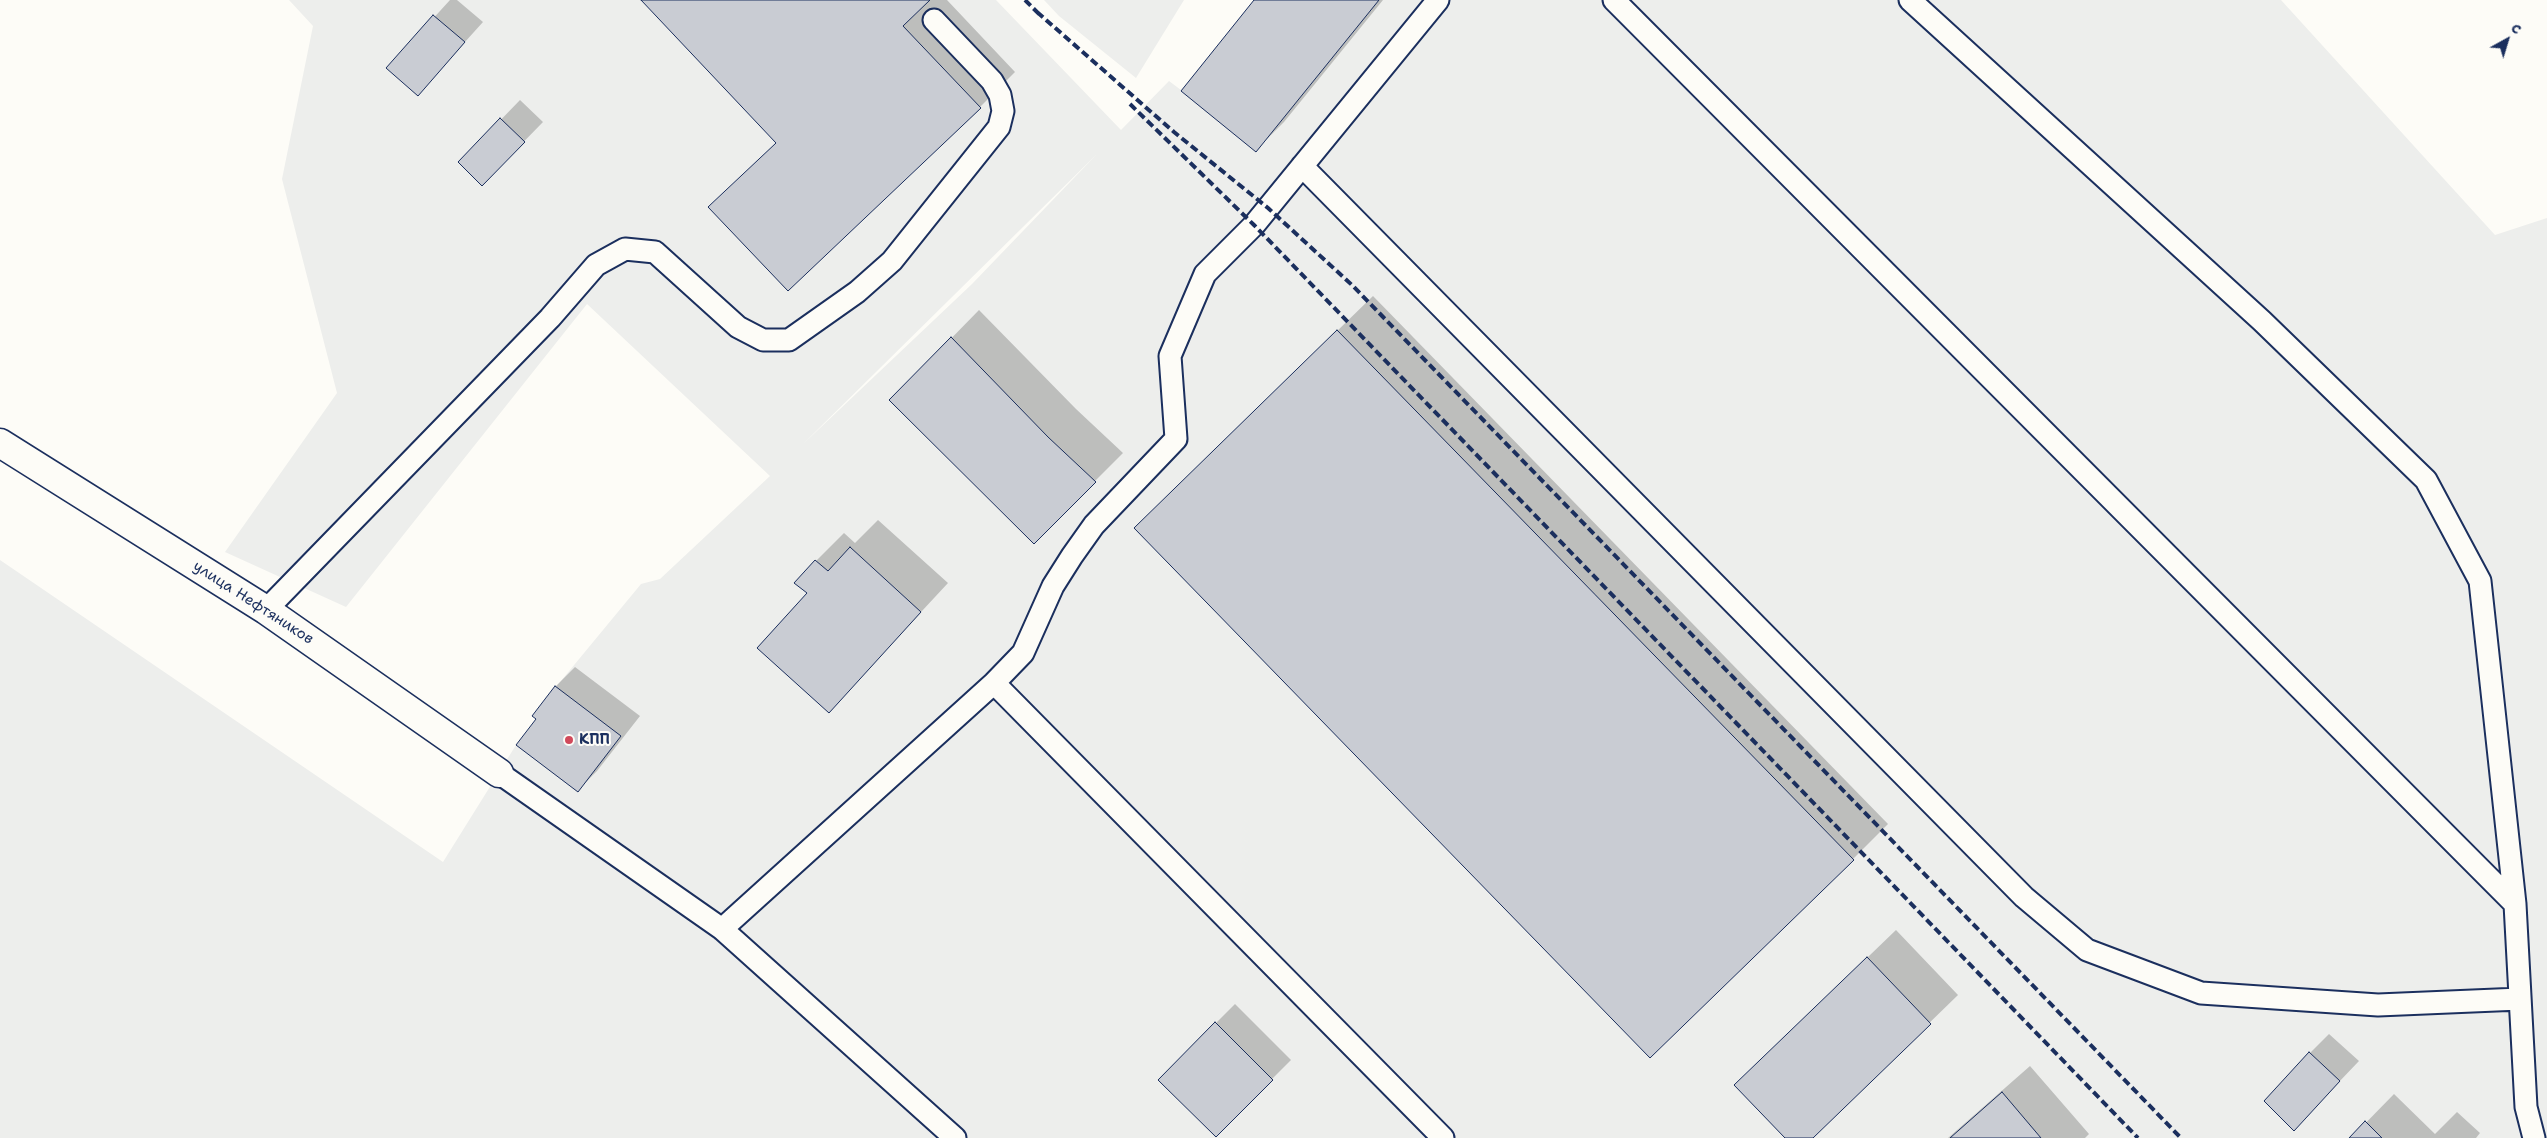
<!DOCTYPE html>
<meta charset="utf-8">
<style>
body{margin:0}
#map{position:relative;width:2547px;height:1138px;overflow:hidden;background:#fdfcf7;font-family:"Shantell Sans",sans-serif}
canvas{display:block}
.north{position:absolute;left:2482px;top:15px;width:50px;height:50px;-webkit-text-stroke:4px #fdfcf7;paint-order:stroke;rotate:39deg;font-size:14px;font-weight:700;line-height:20px;text-align:center;color:#1b2f5e}
.north::after{content:'';display:block;margin:auto;width:18px;height:22px;background:#1b2f5e;clip-path:polygon(50% 0,100% 100%,50% 72%,0 100%)}
</style>
<div id="map">
<canvas width="2547" height="1138"></canvas>
<div class="north">С</div>
</div>
<script>
const c = document.querySelector('canvas').getContext('2d');
c.lineJoin = 'round';
function paint(path, color) { c.fillStyle = color; c.fill(path, 'evenodd'); }
const shape = rows => new Path2D(rows.map(r => 'M' + r).join(''));
function stroke(path, color, width, dash) { c.strokeStyle = color; c.lineWidth = width; c.lineCap = dash ? 'butt' : 'round'; c.setLineDash(dash || []); c.stroke(path); }
function write(font, color, halo, rows, align = 'center') {
  c.font = font + ' "Shantell Sans",sans-serif'; c.lineWidth = 4; c.setLineDash([]); c.textBaseline = 'middle'; c.strokeStyle = halo; c.fillStyle = color; for (const [text, x, y, turn = 0] of rows) {
    c.save(); c.translate(x, y); c.rotate((+turn || 0) * Math.PI / 180); c.textAlign = isNaN(turn) ? turn : align; if (halo) c.strokeText(text, 0, 0); c.fillText(text, 0, 0); c.restore();
  }
}
paint(shape([
 [289,0,996,0,1121,130,1169,81,1181,90,1254,0,2281,0,2495,235,2547,218,2547,1138,0,1138,0,560,443,862,516,745,536,719,532,716,641,584,660,579,770,476,587,304,346,607,225,552,337,393,282,179,313,26],
 [1097,154,972,284,802,445],
 [1044,0,1184,0,1136,78,1059,16]
]), '#edeeec');
paint(shape([
 [450,0,457,0,483,22,418,94,388,68],
 [643,0,947,0,1015,72,980,107,710,207,777,142],
 [1255,0,1383,0,1284,122,1256,150],
 [520,100,543,122,501,165,460,162],
 [1373,296,1888,824,1853,859,1171,493],
 [979,310,1076,409,1123,453,1034,542,891,400],
 [878,520,948,583,829,711,808,593,816,561,844,533,855,543],
 [575,667,640,716,597,771,578,790,534,716,556,686],
 [1896,930,1958,995,1811,1138,1787,1138,1764,1057],
 [1235,1004,1291,1060,1216,1135,1159,1080],
 [2329,1034,2359,1061,2294,1129,2310,1053],
 [2030,1066,2089,1134,2085,1138,1948,1138],
 [2394,1094,2435,1134,2457,1112,2480,1133,2476,1138,2351,1138]
]), '#0003');
const building = shape([
 [641,0,930,0,903,26,981,108,788,291,708,207,776,143,641,0],
 [1254,0,1379,0,1256,152,1181,91,1254,0],
 [433,15,465,42,418,96,386,68,433,15],
 [500,118,525,142,482,186,458,162,500,118],
 [1337,330,1854,860,1650,1058,1134,528,1337,330],
 [951,337,1048,437,1096,482,1034,544,889,400,951,337],
 [850,547,921,612,829,713,757,648,807,593,794,583,815,560,828,571,850,547],
 [555,686,621,736,578,792,516,745,536,719,532,716,555,686],
 [1867,957,1931,1024,1813,1138,1785,1138,1734,1085,1867,957],
 [1215,1022,1273,1080,1216,1137,1158,1080,1215,1022],
 [2309,1052,2340,1081,2294,1131,2264,1101,2309,1052],
 [2002,1092,2041,1138,1950,1138,2002,1092],
 [2365,1121,2382,1138,2349,1138,2365,1121]
]);
paint(building, '#c9ccd3');
stroke(building, '#1b2f5e', 1);
const service = shape([
 [1614,0,2515,904],
 [1910,0,2262,321,2426,480,2480,581,2515,904,2526,1107,2534,1138],
 [1302,166,2024,897,2087,950,2201,993,2378,1005,2520,999],
 [266,610,550,318,596,265,625,249,655,252,738,327,763,340,789,340,857,292,892,261,999,127,1003,111,1000,95,992,81,934,20],
 [994,683,1443,1138],
 [499,773,722,929,955,1138],
 [722,929,994,683,1023,653,1053,586,1072,556,1094,525,1176,439,1170,356,1205,274,1254,225,1438,0]
]);
const minor = shape([
 [0,443,266,610,499,773]
]);
stroke(service, '#1b2f5e', 25);
stroke(minor, '#1b2f5e', 31);
stroke(service, '#fdfcf7', 21);
stroke(minor, '#fdfcf7', 28);
stroke(shape([
 [1025,0,1041,16],
 [1037,12,1174,132,1268,208,1352,285,2181,1138],
 [1130,104,1254,225,2138,1138]
]), '#1b2f5e', 4, [8, 4]);
for (const [x, y, r, color] of [
 [569,740,5,"#d1495b"]
]) { const dot = new Path2D(); dot.arc(x, y, r, 0, 2 * Math.PI); c.fillStyle = color; c.fill(dot); stroke(dot, '#fdfcf7', 2); }
write('15px', '#1b2f5e', '#fdfcf7', [
 ["улица Нефтяников",253,603,33]
]);
write('bold 15px', '#1b2f5e', '#fdfcf7', [
 ["КПП",579,740]
], 'left');
</script>
